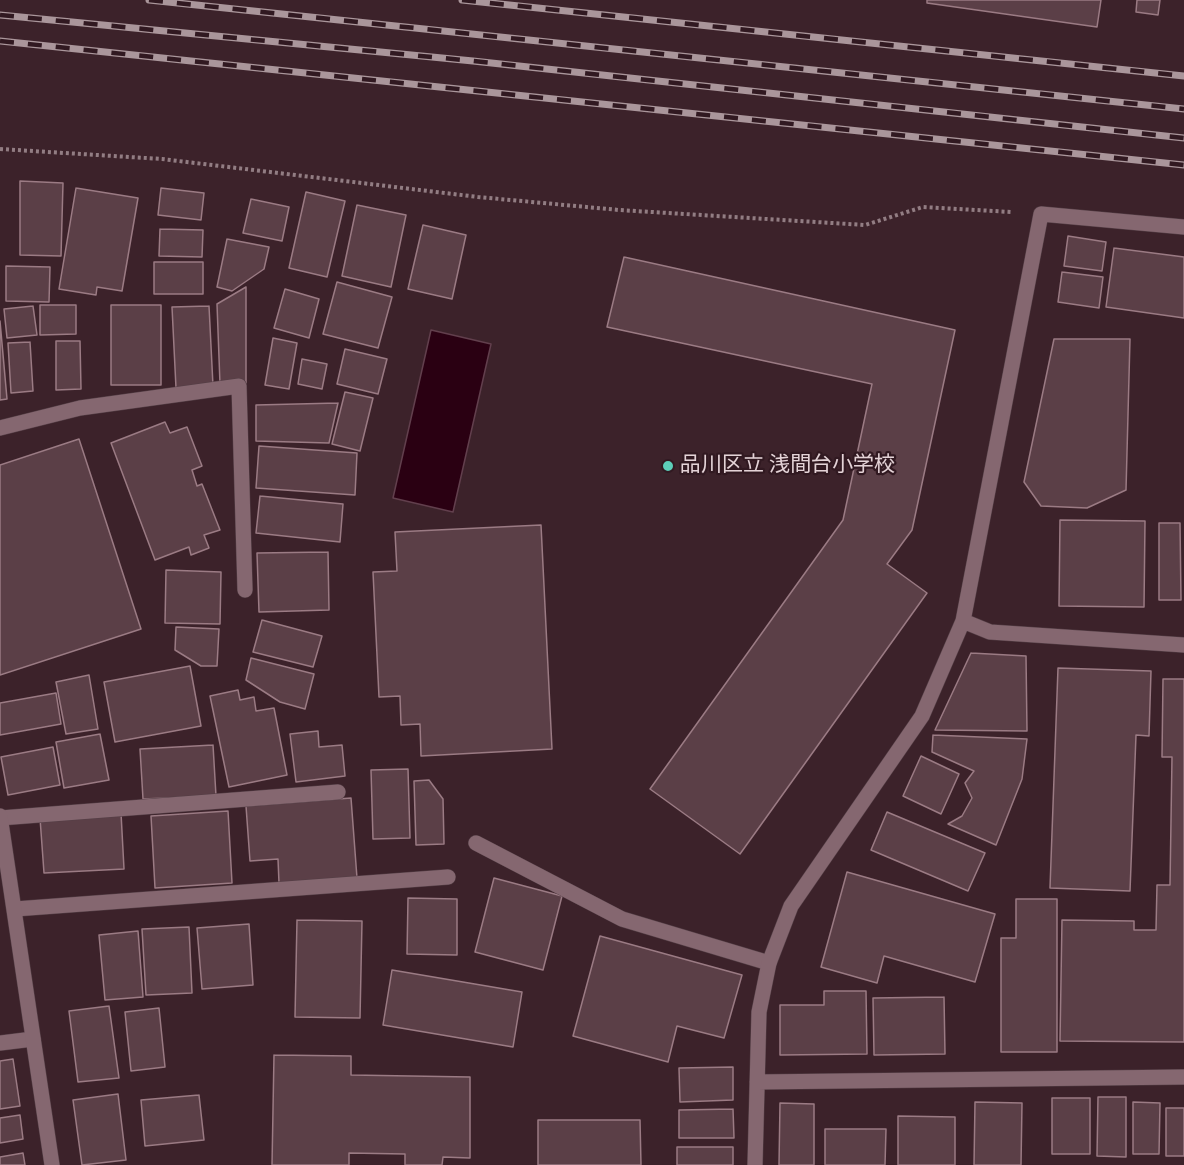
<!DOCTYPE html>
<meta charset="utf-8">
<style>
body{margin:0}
canvas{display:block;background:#3c222a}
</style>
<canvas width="1184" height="1165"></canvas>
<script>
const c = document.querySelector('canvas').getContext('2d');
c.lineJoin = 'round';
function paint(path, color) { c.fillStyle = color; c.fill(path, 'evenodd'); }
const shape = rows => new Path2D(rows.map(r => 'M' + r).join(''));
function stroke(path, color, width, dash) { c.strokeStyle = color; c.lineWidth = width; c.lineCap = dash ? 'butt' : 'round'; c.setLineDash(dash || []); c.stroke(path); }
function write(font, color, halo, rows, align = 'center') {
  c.font = font + ' "Source Serif 4","Noto Sans JP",serif'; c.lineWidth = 4.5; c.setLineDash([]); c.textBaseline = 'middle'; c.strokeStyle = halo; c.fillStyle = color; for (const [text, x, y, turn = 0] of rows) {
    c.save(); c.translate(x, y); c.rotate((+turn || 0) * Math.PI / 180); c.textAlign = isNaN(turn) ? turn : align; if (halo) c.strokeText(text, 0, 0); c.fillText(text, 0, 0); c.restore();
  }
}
const water = shape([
 [431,330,491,344,453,512,393,498,431,330]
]);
paint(water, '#2a0012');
stroke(water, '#623f4d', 1.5);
const building = shape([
 [927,0,1101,0,1097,27,927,3,927,0],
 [1137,0,1160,0,1158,15,1136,12,1137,0],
 [20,181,63,183,61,256,20,255,20,181],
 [76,188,138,198,122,291,97,287,96,295,59,289,76,188],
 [161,188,204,193,201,220,158,215,161,188],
 [306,192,345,201,327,277,289,268,306,192],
 [251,199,289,207,282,241,243,233,251,199],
 [357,205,406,215,391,287,342,276,357,205],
 [423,225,466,235,452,299,408,289,423,225],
 [160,229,203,230,202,257,159,256,160,229],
 [1068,236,1106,242,1102,271,1064,266,1068,236],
 [227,239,269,247,264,269,232,291,217,287,227,239],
 [1114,248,1184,257,1184,318,1106,307,1114,248],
 [624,257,955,330,912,530,887,564,927,593,740,854,650,789,843,520,872,384,607,327,624,257],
 [154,262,203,262,203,294,154,294,154,262],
 [6,266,50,267,49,302,6,301,6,266],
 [1062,272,1103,277,1099,308,1058,302,1062,272],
 [337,282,392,297,378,348,323,334,337,282],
 [246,287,246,383,220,384,217,304,246,287],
 [285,289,319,299,309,338,274,328,285,289],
 [40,305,76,305,76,334,40,335,40,305],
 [111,305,161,305,161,385,111,385,111,305],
 [33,306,37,335,7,338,4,309,33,306],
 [209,306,213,386,176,388,172,307,209,306],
 [0,321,7,399,0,400,0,321],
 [273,338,297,343,289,389,265,385,273,338],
 [1054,339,1130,339,1126,490,1087,508,1041,506,1024,482,1054,339],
 [56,341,80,341,81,389,56,390,56,341],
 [30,342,33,391,11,393,8,343,30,342],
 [345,349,387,359,378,394,337,384,345,349],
 [302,359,327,364,322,389,298,384,302,359],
 [345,392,373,398,360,451,332,444,345,392],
 [338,403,329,443,256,441,256,405,338,403],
 [165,422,170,433,187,427,202,466,192,470,197,486,202,484,220,530,204,535,209,548,191,555,189,547,155,560,111,443,165,422],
 [79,439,141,629,0,675,0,465,79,439],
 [259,446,357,453,355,495,256,488,259,446],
 [260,496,343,504,340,542,256,533,260,496],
 [1060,520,1145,521,1144,607,1059,606,1060,520],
 [1159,523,1180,523,1181,600,1159,600,1159,523],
 [541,525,552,749,421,756,420,724,401,725,400,696,379,697,373,572,397,571,395,532,541,525],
 [328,552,329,610,259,612,257,553,328,552],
 [166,570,221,572,220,624,165,623,166,570],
 [262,620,322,636,313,667,253,652,262,620],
 [176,627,219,629,217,666,201,666,175,650,176,627],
 [971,653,1026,656,1027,731,935,730,971,653],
 [251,658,314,674,305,709,280,702,246,680,251,658],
 [190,666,201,726,115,742,104,682,190,666],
 [1058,668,1151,671,1149,736,1136,735,1130,891,1050,888,1058,668],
 [89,675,98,729,66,734,56,682,89,675],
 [1163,679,1184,679,1184,1042,1060,1041,1062,920,1134,921,1134,930,1156,930,1157,885,1170,885,1172,757,1162,757,1163,679],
 [238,690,240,700,254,697,256,711,274,708,287,775,229,787,210,696,238,690],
 [56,693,61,724,0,735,0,703,56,693],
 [318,731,319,747,342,745,345,776,296,782,290,734,318,731],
 [100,734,109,780,64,788,56,742,100,734],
 [933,735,1027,739,1022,779,996,845,948,824,962,816,972,798,965,783,974,771,932,752,933,735],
 [213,745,216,796,143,799,140,749,213,745],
 [53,747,60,785,8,795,1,757,53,747],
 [921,756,959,774,941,814,903,796,921,756],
 [408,769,410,838,373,839,371,770,408,769],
 [429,780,443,799,444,844,416,845,414,781,429,780],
 [351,798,357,878,279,883,278,859,250,861,246,806,351,798],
 [228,811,232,883,155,888,151,816,228,811],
 [887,812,985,853,968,891,871,850,887,812],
 [121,813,124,869,44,873,40,818,121,813],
 [847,872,995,914,975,982,884,956,877,983,821,967,847,872],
 [494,878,562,896,543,970,475,952,494,878],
 [408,898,457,899,457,955,407,954,408,898],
 [1016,899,1057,899,1057,1052,1001,1052,1001,938,1016,938,1016,899],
 [297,920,362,921,360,1018,295,1017,297,920],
 [249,924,253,985,202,989,197,928,249,924],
 [189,927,192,993,146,995,142,929,189,927],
 [138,931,143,997,105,1000,99,935,138,931],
 [600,936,742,975,724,1038,677,1026,668,1062,573,1036,600,936],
 [392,970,522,992,513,1047,383,1025,392,970],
 [824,991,866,991,867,1054,780,1055,780,1005,824,1005,824,991],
 [944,997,945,1054,874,1055,873,998,944,997],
 [109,1006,119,1078,78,1082,69,1011,109,1006],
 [159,1008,165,1067,131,1071,125,1012,159,1008],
 [274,1055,351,1056,351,1075,470,1077,470,1158,443,1157,442,1165,405,1165,405,1154,349,1153,349,1165,272,1165,274,1055],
 [13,1059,20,1106,0,1109,0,1061,13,1059],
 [733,1067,733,1100,680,1102,679,1068,733,1067],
 [118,1094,126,1160,82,1165,73,1100,118,1094],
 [199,1095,204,1140,145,1146,141,1100,199,1095],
 [1098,1097,1126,1097,1126,1157,1097,1156,1098,1097],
 [1052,1098,1090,1098,1090,1154,1052,1154,1052,1098],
 [975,1102,1022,1103,1021,1165,974,1165,975,1102],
 [1133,1102,1160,1103,1159,1154,1133,1154,1133,1102],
 [780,1103,814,1104,814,1165,779,1165,780,1103],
 [1166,1108,1184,1108,1184,1156,1166,1156,1166,1108],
 [733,1109,734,1138,679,1138,679,1110,733,1109],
 [20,1115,23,1139,0,1143,0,1118,20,1115],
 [898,1116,955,1117,955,1165,898,1165,898,1116],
 [538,1120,640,1120,641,1165,538,1165,538,1120],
 [825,1129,886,1129,885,1165,825,1165,825,1129],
 [677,1147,733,1147,733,1165,677,1165,677,1147],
 [23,1153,25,1165,0,1165,0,1157,23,1153]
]);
paint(building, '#5b3f47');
stroke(building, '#9b7b84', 1.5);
const service = shape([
 [0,428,80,408,239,386,245,590],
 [0,818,338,792],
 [476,843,622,919,769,963],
 [15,909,448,877],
 [0,1043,33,1039]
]);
const minor = shape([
 [963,621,990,632,1184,645],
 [0,816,52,1165],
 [757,1082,1184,1077],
 [755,1165,759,1012,769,963,791,906,922,716,963,621,1041,214,1184,227]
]);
stroke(service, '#543f46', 16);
stroke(minor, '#543f46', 16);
stroke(shape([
 [0,149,162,159,478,197,619,210,865,225,923,207,1011,212]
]), '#927d83', 4, [3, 3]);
stroke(service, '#856770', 15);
stroke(minor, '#856770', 15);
const rail = shape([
 [149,0,1184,109],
 [462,0,1184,76],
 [0,15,473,61,1184,138],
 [0,41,1184,165]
]);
stroke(rail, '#aa969b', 7);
stroke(rail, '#311921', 4.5, [14]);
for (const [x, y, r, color] of [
 [668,466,6,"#5dceb9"]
]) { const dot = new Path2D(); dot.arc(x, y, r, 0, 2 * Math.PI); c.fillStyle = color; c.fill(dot); stroke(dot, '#311921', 2); }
write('21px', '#e4d3d7', '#311921', [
 ["品川区立 浅間台小学校",680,466]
], 'left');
</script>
